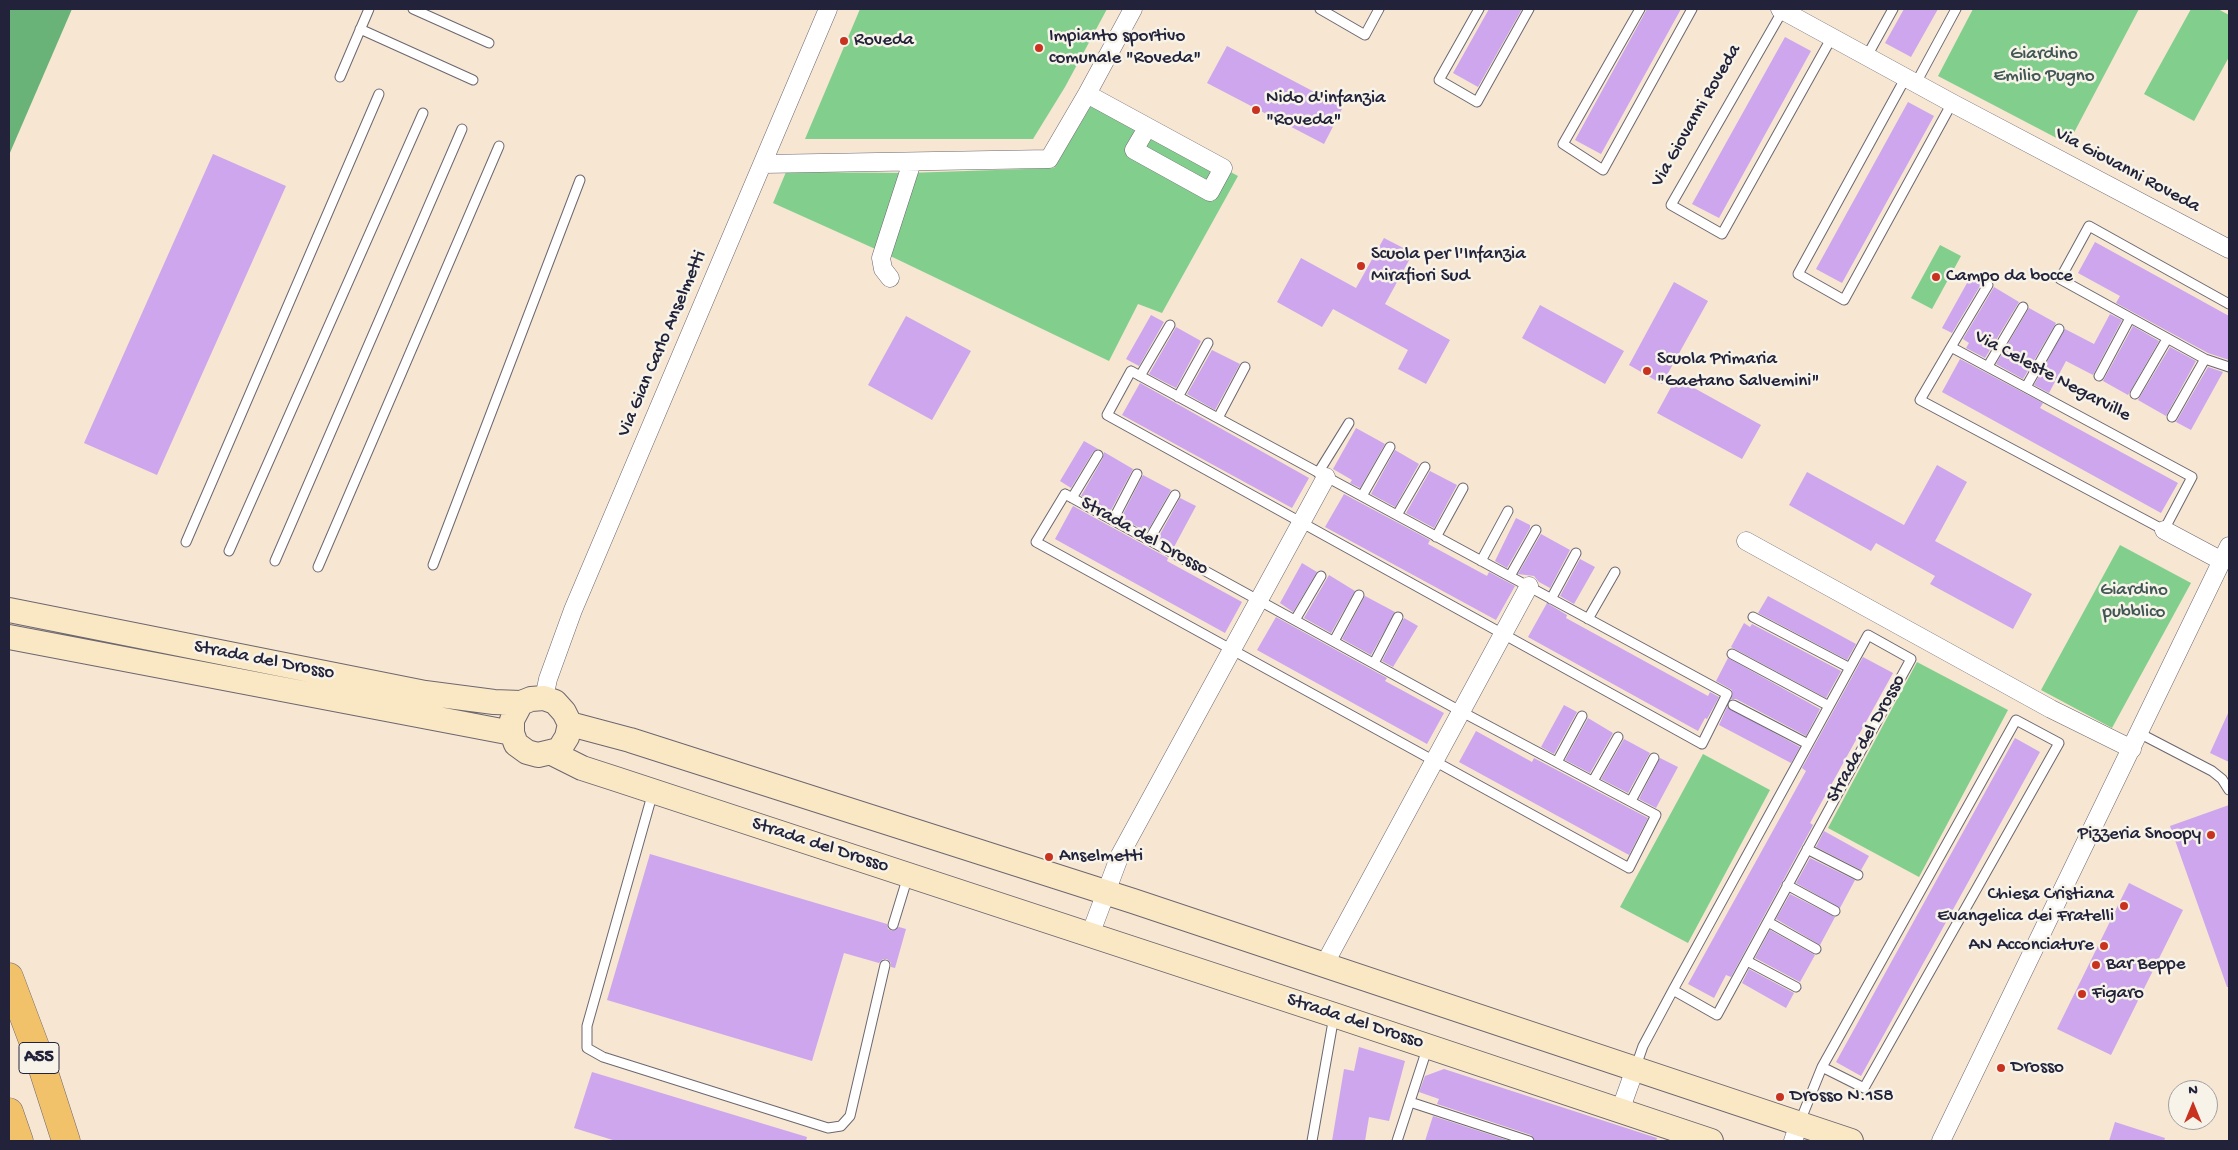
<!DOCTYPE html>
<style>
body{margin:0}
#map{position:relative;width:2238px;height:1150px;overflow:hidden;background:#f6e6d2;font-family:"Gochi Hand",sans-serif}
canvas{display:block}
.frame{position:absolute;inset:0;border:10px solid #22223b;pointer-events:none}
.north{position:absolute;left:2168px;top:1080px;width:50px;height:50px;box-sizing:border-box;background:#f7f3e8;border:1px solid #a29fa3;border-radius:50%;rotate:0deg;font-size:14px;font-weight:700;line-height:20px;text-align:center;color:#22223b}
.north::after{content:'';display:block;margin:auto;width:18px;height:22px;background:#c8321e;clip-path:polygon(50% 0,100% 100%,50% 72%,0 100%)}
</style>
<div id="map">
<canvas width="2238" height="1150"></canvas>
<div class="frame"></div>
<div class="north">N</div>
</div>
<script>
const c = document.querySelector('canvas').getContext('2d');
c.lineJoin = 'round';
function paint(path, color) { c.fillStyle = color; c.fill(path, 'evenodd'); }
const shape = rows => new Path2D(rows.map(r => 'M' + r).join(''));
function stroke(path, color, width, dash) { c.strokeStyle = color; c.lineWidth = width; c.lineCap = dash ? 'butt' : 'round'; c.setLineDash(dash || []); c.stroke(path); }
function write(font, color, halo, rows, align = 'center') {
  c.font = font + ' "Gochi Hand",sans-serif'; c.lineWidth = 5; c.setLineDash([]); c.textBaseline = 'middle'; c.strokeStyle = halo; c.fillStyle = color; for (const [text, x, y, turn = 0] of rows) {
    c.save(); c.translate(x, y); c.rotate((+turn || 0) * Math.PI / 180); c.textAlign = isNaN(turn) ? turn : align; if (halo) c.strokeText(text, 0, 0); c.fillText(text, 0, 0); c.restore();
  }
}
paint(shape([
 [860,9,1107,9,1065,87,1033,139,805,139],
 [1973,9,2139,9,2068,144,1938,76],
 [2191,9,2218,9,2229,15,2229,57,2194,121,2144,94],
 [1095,99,1238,176,1162,313,1138,304,1109,361,882,252,773,203,786,172,908,173,1054,168],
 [1940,245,1961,256,1932,309,1911,298],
 [2120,545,2191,583,2112,728,2041,690],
 [1917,662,2008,710,1919,877,1828,828],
 [1703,754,1770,790,1688,943,1620,907]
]), '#82cf8d');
paint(shape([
 [9,9,72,9,9,155]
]), '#69b278');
paint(shape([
 [1489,9,1522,9,1478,87,1453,73],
 [1647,9,1681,9,1601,154,1575,140],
 [1904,9,1938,9,1911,57,1885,43],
 [1785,37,1811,51,1719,218,1692,204],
 [1227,46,1343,107,1324,144,1207,83],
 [1908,102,1934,116,1842,283,1816,269],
 [213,154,286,186,157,475,84,443],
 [1384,238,1413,253,1385,304,1450,340,1426,384,1398,369,1408,350,1333,309,1322,327,1277,302,1301,258,1356,288],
 [2095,242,2229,316,2229,360,2208,353,2116,303,2120,296,2078,273],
 [1972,274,1983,281,1952,333,1942,328],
 [1674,282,1708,301,1662,384,1629,365],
 [1994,287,2019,302,1985,358,1966,348,1969,343,1963,339],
 [1540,305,1624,351,1605,384,1522,338],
 [2029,308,2056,323,2023,379,1996,364],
 [2110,314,2122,320,2093,375,2066,361,2049,393,2034,385,2065,329,2094,344],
 [1151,315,1164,322,1139,366,1126,359],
 [906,316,971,351,932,420,868,385],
 [2133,326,2159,341,2128,395,2103,381],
 [1176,327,1201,341,1176,388,1149,374],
 [2170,347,2196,361,2166,416,2138,400],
 [1212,350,1240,364,1215,410,1187,394],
 [1960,359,2043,403,2040,408,2178,483,2161,513,1942,392],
 [2208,367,2223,372,2191,430,2176,422],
 [1676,378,1761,425,1742,459,1657,413],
 [1140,383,1309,478,1292,508,1122,415],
 [1356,428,1385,444,1360,488,1350,483,1352,480,1333,469],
 [1084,441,1098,449,1093,452,1071,488,1060,481],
 [1395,450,1419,464,1395,507,1371,494],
 [1104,452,1133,469,1110,512,1081,496,1103,458],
 [1937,465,1967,482,1935,541,2032,594,2013,629,1930,584,1935,576,1876,543,1871,551,1789,505,1807,472,1904,525],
 [1430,471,1457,485,1434,528,1406,513],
 [1143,475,1171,490,1147,532,1121,518],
 [1344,494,1430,540,1428,544,1487,576,1489,572,1515,586,1496,620,1325,527],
 [1180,498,1196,506,1174,547,1158,538],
 [1073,506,1168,558,1167,561,1242,602,1225,633,1055,539],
 [1516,518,1530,525,1530,528,1507,568,1495,561],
 [1541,534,1570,550,1550,588,1539,582,1534,576,1518,574],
 [1580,559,1595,567,1574,604,1560,596],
 [1302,563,1317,572,1293,612,1280,603],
 [1329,575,1355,591,1331,633,1304,618],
 [1365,596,1395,612,1371,655,1342,639],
 [1768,596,1856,644,1847,660,1758,613],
 [1547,603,1567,615,1566,618,1708,696,1710,692,1719,697,1707,719,1705,718,1698,731,1528,637],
 [1276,617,1387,678,1385,681,1444,713,1427,744,1257,650],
 [1404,618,1418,626,1393,667,1382,661],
 [1744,623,1750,627,1752,624,1841,671,1826,698,1731,647],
 [1863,657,1893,673,1810,823,1813,825,1731,977,1726,975,1714,998,1688,984,1806,771,1802,768],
 [1728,658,1820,709,1806,736,1736,699,1731,699,1732,690,1716,681],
 [1564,705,1577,712,1554,754,1541,747],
 [1727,707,1800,747,1791,763,1719,725],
 [2229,711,2229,762,2210,753],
 [1588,718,1613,733,1590,773,1565,760],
 [1476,731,1532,762,1534,758,1648,818,1629,855,1459,762],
 [2015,738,2040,752,1861,1076,1836,1062],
 [1624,739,1650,753,1628,793,1601,779],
 [1660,758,1678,767,1656,808,1639,799],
 [2229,805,2229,987,2227,987,2170,826],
 [1824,831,1869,856,1861,870,1816,847],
 [650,854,887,924,888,929,892,931,899,927,906,929,895,968,891,967,891,963,887,959,883,959,879,963,844,953,812,1061,607,1000],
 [1810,858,1855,880,1840,908,1796,883],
 [2129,883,2183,910,2111,1055,2057,1029],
 [1790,894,1835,917,1820,945,1776,919],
 [1770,930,1815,955,1800,982,1755,958],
 [1749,969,1794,993,1786,1008,1742,983],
 [1359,1047,1405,1061,1389,1121,1369,1117,1365,1141,1332,1141,1344,1069,1354,1071],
 [1444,1069,1657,1138,1656,1141,1535,1141,1531,1135,1437,1104,1439,1099,1419,1092,1425,1076],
 [592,1072,807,1137,806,1141,616,1141,574,1128],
 [1433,1116,1510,1141,1425,1141],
 [2115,1122,2165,1138,2164,1141,2109,1141]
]), '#cda6ed');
const lane = shape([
 [413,9,489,43],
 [1320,9,1365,35,1379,9],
 [1479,9,1439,80,1477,102,1529,9],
 [1640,9,1563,144,1603,170,1692,9],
 [1783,10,1671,205,1722,234,1832,37],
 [360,29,473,80],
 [1867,56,1893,9],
 [340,77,369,9],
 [1906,77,1798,274,1844,300,1952,103],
 [1916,83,1956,9],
 [2229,304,2089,226,2060,279,2205,359,2229,367],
 [1951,347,2192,477,2164,530,1920,400,1951,347],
 [1951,347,1988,285],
 [1988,366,2023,307],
 [1131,371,1727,694,1702,744,1107,415,1131,371],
 [1140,376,1170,325],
 [2099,376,2130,318],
 [2026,387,2059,329],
 [2135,394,2167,339],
 [1178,397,1208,343],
 [2172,417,2205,359],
 [1218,418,1245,367],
 [1318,473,1349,423],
 [1065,494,1462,712,1656,815,1629,868,1036,542,1065,494],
 [1362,496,1390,447],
 [1072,498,1098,455],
 [1397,515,1425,467],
 [1113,520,1137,474],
 [1436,537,1463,488],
 [1149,540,1175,495],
 [186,542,379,94],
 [229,551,423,113],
 [275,561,462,129],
 [1481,561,1508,511],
 [433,565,580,180],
 [318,567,499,146],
 [1510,576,1536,530],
 [1551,599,1576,553],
 [1753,617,1850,668],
 [1588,619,1615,572],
 [1295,620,1321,576],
 [1334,641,1359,595],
 [1732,654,1829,706],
 [1374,663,1398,617],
 [1733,705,1808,744],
 [2139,733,2212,771,2222,779,2229,790],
 [1557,762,1582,716],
 [1593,781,1618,737],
 [653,792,587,1026,587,1048,603,1057,828,1128,841,1126,850,1116,885,965],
 [1631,801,1654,758],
 [1807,849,1858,875],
 [1787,885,1835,911],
 [1768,922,1816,949],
 [893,925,908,876],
 [1747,961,1796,987],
 [1635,1069,1643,1046,1673,990,1868,635,1911,659,1717,1015,1673,990],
 [1410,1102,1529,1141],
 [1799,1124,1822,1067,2016,720,2059,743,1864,1088,1822,1067],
 [1312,1141,1334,1016],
 [1397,1141,1428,1046]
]);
const street = shape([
 [1780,9,1952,103,2229,249],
 [1087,94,1223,168,1210,192,1134,150,1147,128],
 [763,164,1049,159,1087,94,1133,9],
 [890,278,883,269,881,258,912,162],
 [2164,530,2222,561],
 [1746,541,2051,709,2132,749],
 [544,698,548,679,573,610,828,9],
 [1090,935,1120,855,1326,477],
 [1324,965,1529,586],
 [1620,1111,1635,1069],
 [1793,1141,1799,1124],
 [1941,1141,2229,546]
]);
const secondary = shape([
 [9,610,425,693,494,702,521,703],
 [9,637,512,733],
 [544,698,555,702,564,712,570,724,567,737,559,750,538,755,527,752,516,744,512,733,512,720,521,703,531,699,544,698],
 [570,724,630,740,1133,901,1851,1141],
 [552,753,582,768,616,779,1334,1015,1711,1141]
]);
const highway = shape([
 [9,977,39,1057,66,1141],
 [9,1112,19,1141]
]);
stroke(lane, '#6c6770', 11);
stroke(street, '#6c6770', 19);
stroke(secondary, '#6c6770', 26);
stroke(highway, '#6c6770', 29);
stroke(lane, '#fff', 9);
stroke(street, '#fff', 18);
stroke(secondary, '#fae7c3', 24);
stroke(highway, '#f2c26a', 28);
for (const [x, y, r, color] of [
 [844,41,5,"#c8321e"],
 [1039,48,5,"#c8321e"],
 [1256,110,5,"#c8321e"],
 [1361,266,5,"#c8321e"],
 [1936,277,5,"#c8321e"],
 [1647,371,5,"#c8321e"],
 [2211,835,5,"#c8321e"],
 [1049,857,5,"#c8321e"],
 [2124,906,5,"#c8321e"],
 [2104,946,5,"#c8321e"],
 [2096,965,5,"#c8321e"],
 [2082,994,5,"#c8321e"],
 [2001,1068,5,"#c8321e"],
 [1780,1097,5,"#c8321e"]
]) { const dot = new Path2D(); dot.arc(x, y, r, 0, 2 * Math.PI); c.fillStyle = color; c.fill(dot); stroke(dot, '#f7f3e8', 2); }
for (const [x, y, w] of [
 [39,1058,40]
]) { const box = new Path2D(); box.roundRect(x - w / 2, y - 15.5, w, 31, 4); c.fillStyle = '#f7f3e8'; c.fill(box); stroke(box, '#22223b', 1); }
write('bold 18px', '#22223b', null, [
 ["A55",39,1058]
]);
write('19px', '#22223b', '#f7f3e8', [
 ["Impianto sportivo",1049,37],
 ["comunale \"Roveda\"",1049,59],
 ["Roveda",854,41],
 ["Nido d'infanzia",1266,99],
 ["\"Roveda\"",1266,121],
 ["Scuola per l'Infanzia",1371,255],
 ["Mirafiori Sud",1371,277],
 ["Campo da bocce",1946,277],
 ["Scuola Primaria",1657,360],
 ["\"Gaetano Salvemini\"",1657,382],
 ["Pizzeria Snoopy",2201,835,"right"],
 ["Anselmetti",1059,857],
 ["Chiesa Cristiana",2114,895,"right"],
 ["Evangelica dei Fratelli",2114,917,"right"],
 ["AN Acconciature",2094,946,"right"],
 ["Bar Beppe",2106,965],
 ["Figaro",2092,994],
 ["Drosso",2011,1068],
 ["Drosso N.158",1790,1097]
], 'left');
write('19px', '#3f5654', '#f7f3e8', [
 ["Giardino",2044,55],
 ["Emilio Pugno",2044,77],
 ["Giardino",2134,591],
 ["pubblico",2134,613]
]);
write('19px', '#22223b', '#f7f3e8', [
 ["Via Giovanni Roveda",1697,116,-60],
 ["Via Giovanni Roveda",2127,171,28],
 ["Via Gian Carlo Anselmetti",663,344,-67],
 ["Via Celeste Negarville",2052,377,28],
 ["Strada del Drosso",1144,537,29],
 ["Strada del Drosso",264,661,11],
 ["Strada del Drosso",1867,739,-61],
 ["Strada del Drosso",820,846,18],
 ["Strada del Drosso",1355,1022,18]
]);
</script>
